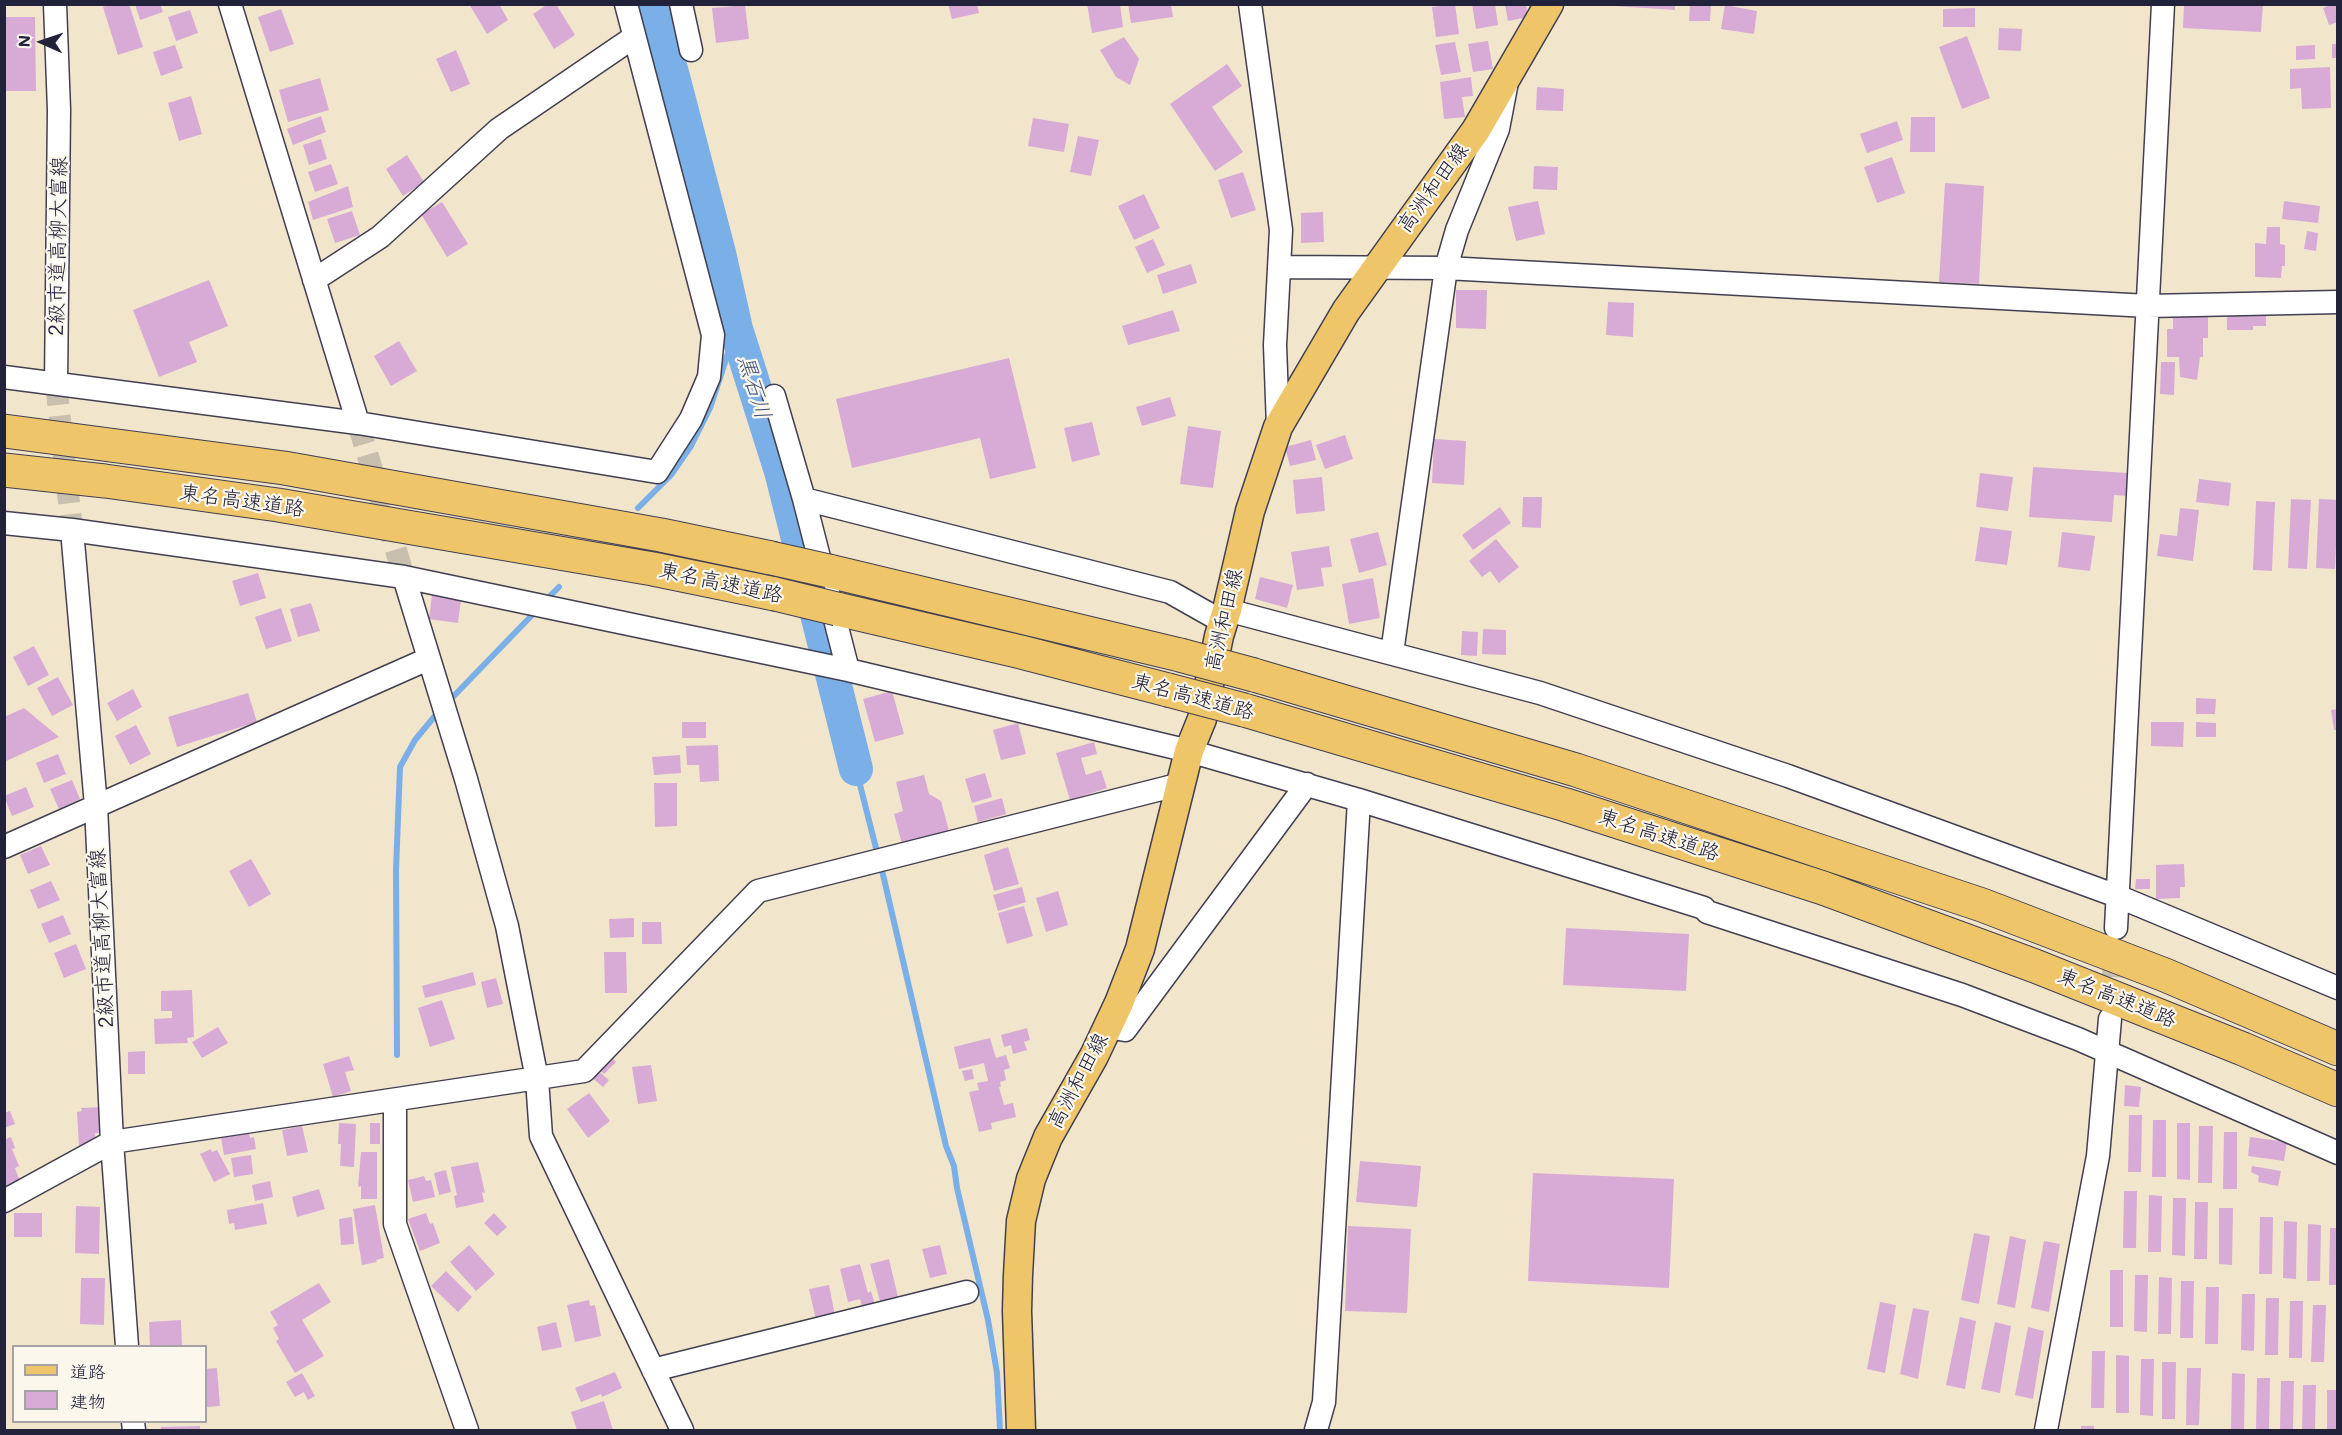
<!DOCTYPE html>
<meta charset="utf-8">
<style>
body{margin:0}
#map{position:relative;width:2342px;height:1435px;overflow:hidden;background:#f1e6cc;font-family:Mali,"Klee One",sans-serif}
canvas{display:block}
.frame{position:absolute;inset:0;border:6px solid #22223b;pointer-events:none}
.legend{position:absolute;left:12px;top:1345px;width:195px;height:78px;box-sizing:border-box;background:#fbf7ec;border:2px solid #a4a2a5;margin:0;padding:8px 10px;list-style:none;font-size:18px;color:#22223b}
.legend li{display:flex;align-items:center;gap:12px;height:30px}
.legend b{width:30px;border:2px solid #a4a2a5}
.north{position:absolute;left:12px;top:12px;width:60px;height:60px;-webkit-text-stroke:4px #fbf7ec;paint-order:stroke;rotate:273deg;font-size:16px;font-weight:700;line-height:24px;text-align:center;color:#22223b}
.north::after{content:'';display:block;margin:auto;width:21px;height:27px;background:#22223b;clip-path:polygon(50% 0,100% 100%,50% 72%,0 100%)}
</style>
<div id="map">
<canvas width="2342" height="1435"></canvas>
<div class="frame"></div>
<ul class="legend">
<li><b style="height:8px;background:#eec569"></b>道路</li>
<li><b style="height:16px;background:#d8abd7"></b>建物</li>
</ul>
<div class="north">N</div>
</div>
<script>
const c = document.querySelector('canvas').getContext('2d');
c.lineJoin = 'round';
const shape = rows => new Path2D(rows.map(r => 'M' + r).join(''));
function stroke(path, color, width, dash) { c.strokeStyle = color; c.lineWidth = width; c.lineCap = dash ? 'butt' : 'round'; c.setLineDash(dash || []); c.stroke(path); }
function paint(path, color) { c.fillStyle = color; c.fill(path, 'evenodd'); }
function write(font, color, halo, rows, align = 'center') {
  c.font = font + ' Mali,"Klee One",sans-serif'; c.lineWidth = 4.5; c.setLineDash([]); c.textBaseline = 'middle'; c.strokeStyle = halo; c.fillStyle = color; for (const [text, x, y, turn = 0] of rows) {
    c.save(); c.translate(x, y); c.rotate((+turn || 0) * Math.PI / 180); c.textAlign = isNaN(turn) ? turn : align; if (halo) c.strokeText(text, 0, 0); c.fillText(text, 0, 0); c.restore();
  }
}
stroke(shape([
 [638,508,671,475,691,446,710,408,736,329],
 [546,600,559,587],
 [448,702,537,610],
 [856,769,878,856],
 [881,866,946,1146,954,1166,957,1188,988,1320,997,1373,1000,1430],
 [397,1055,396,870,400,767,415,740,439,711]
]), '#7bafe8', 6);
stroke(shape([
 [654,4,719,253,736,329,781,471,856,769]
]), '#7bafe8', 34);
paint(shape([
 [111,4,129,4,143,47,118,55,103,7],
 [135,4,160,4,163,12,140,20],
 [469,4,499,4,508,20,487,34],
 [548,4,556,4,575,35,554,49,533,14],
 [948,4,977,4,979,13,952,19],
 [1087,4,1120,4,1123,27,1092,33],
 [1128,4,1171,4,1173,17,1131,23],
 [1455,4,1459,34,1436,37,1432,7],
 [1472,4,1495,4,1498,25,1476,29],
 [1615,4,1675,4,1675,10,1615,6],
 [2184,4,2263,4,2261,32,2183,28],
 [2332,4,2337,4,2338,7,2338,22,2329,25,2323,8],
 [745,5,749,39,716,43,712,8],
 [1505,5,1526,5,1528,17,1508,21],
 [1690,5,1711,5,1710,21,1689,21],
 [1725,5,1757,11,1754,34,1721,29],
 [1975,8,1975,27,1943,27,1943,9],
 [281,9,294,44,270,52,258,17],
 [190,10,198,33,176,41,168,17],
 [4,17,35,17,36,91,4,91],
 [1999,28,2022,29,2021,51,1998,50],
 [1967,36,1990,98,1962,109,1939,47],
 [1124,37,1139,59,1130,85,1116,77,1100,50],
 [1488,41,1493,69,1473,72,1468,44],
 [1455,42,1461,72,1441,75,1435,45],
 [2332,44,2338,44,2338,58,2332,58],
 [175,45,183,68,161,76,153,52],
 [2315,45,2315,59,2296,60,2296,46],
 [456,50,470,84,451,92,436,59],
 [1227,64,1242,86,1212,107,1243,152,1215,171,1170,104],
 [2330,67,2331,108,2302,109,2301,88,2290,89,2290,69],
 [1471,77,1473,96,1462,97,1465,117,1444,119,1440,82],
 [320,78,329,110,288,122,279,90],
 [1537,87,1564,89,1563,111,1536,110],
 [191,96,202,134,179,141,168,103],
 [321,116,326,132,293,145,287,129],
 [1911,117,1935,117,1935,152,1910,152],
 [1033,118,1069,124,1064,152,1028,146],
 [1897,121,1903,140,1867,153,1860,134],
 [1078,136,1099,140,1091,176,1070,172],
 [321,139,327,159,309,165,303,145],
 [407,155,424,182,403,196,386,169],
 [1892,157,1905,193,1877,203,1864,167],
 [331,164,338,184,315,192,308,172],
 [1534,166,1558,167,1557,190,1533,189],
 [1243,172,1256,210,1231,218,1218,180],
 [1945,183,1984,186,1979,284,1939,282],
 [348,186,353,207,313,220,308,202],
 [1144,194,1160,228,1134,240,1118,206],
 [1538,201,1545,234,1516,241,1508,207],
 [2284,201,2320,206,2318,223,2282,219],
 [442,202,468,244,447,257,421,214],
 [352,211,360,235,335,243,327,219],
 [1323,212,1324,242,1301,243,1301,213],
 [2267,227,2280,227,2280,244,2285,245,2285,266,2282,266,2281,278,2255,277,2255,243,2266,244],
 [2307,231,2318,233,2316,251,2304,249],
 [1153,239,1165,265,1147,273,1135,247],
 [1191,264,1197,283,1163,294,1157,275],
 [209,280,228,326,189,342,197,362,159,377,133,310],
 [1456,290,1487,290,1486,329,1456,328],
 [1608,302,1634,303,1633,337,1606,335],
 [1173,310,1180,331,1128,345,1122,326],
 [2227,313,2266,313,2266,326,2253,326,2253,330,2227,330],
 [2173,315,2208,315,2208,338,2203,338,2203,357,2200,357,2197,380,2180,377,2179,357,2167,357,2167,329,2173,329],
 [399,341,417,371,391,386,374,356],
 [1009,358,1036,468,990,479,980,438,852,468,836,399],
 [2161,362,2175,362,2174,395,2160,394],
 [1170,397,1176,416,1142,426,1136,407],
 [1092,422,1100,455,1072,462,1064,428],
 [1188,426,1221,431,1213,488,1180,484],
 [1345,435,1353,459,1325,469,1316,445],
 [1434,439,1466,441,1464,485,1432,483],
 [1311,440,1316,460,1290,466,1285,447],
 [2033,467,2128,473,2126,496,2114,495,2112,522,2029,517],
 [1980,473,2013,477,2008,511,1976,507],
 [1322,477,1325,511,1296,514,1293,480],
 [2199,479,2231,483,2229,506,2196,502],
 [1523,497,1542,497,1541,528,1522,527],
 [2291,499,2311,500,2307,569,2288,568],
 [2319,499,2338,500,2335,569,2316,568],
 [2256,501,2275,502,2272,571,2253,570],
 [1500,507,1511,523,1473,550,1462,535],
 [2180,508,2199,510,2193,561,2157,556,2160,534,2177,536],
 [1980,527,2012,531,2007,565,1975,561],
 [1378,532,1387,565,1359,573,1350,539],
 [2062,532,2095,536,2090,571,2058,567],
 [1496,539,1519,567,1499,583,1490,571,1482,577,1469,561],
 [1329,546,1332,567,1321,568,1324,586,1297,590,1291,552],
 [258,573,266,598,240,606,232,581],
 [1260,577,1293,585,1287,608,1255,599],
 [1373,578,1380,618,1349,624,1342,584],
 [432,595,461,599,458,623,429,619],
 [311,603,320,631,298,637,290,609],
 [281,608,292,641,266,649,255,617],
 [1483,629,1506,630,1506,655,1482,654],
 [1462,631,1478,632,1477,656,1461,655],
 [34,646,49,675,28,686,13,657],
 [58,677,73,705,52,716,37,688],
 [133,689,142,707,117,721,107,703],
 [892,691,904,734,875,742,863,699],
 [248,693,257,722,177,747,168,717],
 [2196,698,2216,699,2215,714,2196,714],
 [24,708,59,737,4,762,4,717],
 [2338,709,2338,730,2334,730,2331,710],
 [682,722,706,722,706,738,682,738],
 [2151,722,2184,722,2183,747,2151,746],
 [2196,722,2216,723,2216,737,2196,737],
 [1018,723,1026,754,1001,760,993,730],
 [136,725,151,754,130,765,115,736],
 [1094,742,1097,754,1081,758,1086,775,1101,770,1107,788,1070,800,1056,753],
 [718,745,719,781,700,782,699,765,687,765,686,746],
 [58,754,66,774,44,783,36,763],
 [680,755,681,773,654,775,652,757],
 [985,773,992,797,972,803,965,779],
 [924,775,929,794,941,801,949,831,902,844,894,814,903,811,896,782],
 [72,780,80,799,59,809,50,789],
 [654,783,677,783,677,826,655,827],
 [26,787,34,807,12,816,4,796],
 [1002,798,1006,814,978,822,974,806],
 [41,846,50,865,28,874,20,855],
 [1008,847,1019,884,994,891,984,855],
 [251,859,271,894,249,907,229,871],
 [2184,864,2185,887,2180,887,2180,898,2156,899,2156,865],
 [2136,879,2150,879,2150,889,2135,889],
 [51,881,60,900,38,909,30,890],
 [1022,887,1026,902,998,911,993,895],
 [1058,891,1068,925,1046,932,1036,898],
 [1024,906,1033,936,1007,944,998,913],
 [63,915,71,934,49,943,41,924],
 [634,918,634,937,610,938,609,919],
 [642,922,661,922,662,944,642,944],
 [1566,928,1689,934,1686,991,1563,985],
 [76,944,86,969,64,978,54,953],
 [604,952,626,952,627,993,605,993],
 [473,972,476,985,425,998,422,986],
 [496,978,503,1004,487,1008,481,982],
 [192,990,194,1037,187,1038,188,1043,155,1044,154,1019,172,1018,172,1011,161,1011,161,991],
 [442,1000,455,1039,430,1047,418,1008],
 [218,1027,228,1043,202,1058,192,1042],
 [1027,1028,1030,1040,1024,1042,1027,1050,1013,1054,1011,1045,1004,1047,1001,1035],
 [990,1038,996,1058,1006,1055,1010,1068,1004,1070,1006,1080,1000,1082,1001,1087,999,1087,1004,1105,1013,1103,1016,1117,991,1123,992,1129,979,1132,969,1092,979,1090,977,1083,988,1081,984,1063,959,1069,954,1047],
 [145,1051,145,1074,128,1074,128,1052],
 [608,1053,616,1062,604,1074,595,1066],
 [349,1056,354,1070,345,1072,351,1091,333,1097,323,1064],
 [651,1065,657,1101,638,1104,632,1067],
 [595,1068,609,1080,603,1087,589,1075],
 [972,1069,974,1079,965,1081,962,1071],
 [2125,1085,2141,1087,2139,1107,2124,1106],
 [589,1093,610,1121,588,1138,567,1109],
 [103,1107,104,1116,99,1116,100,1133,95,1133,96,1143,79,1146,77,1112,82,1111,81,1108],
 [10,1111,15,1124,4,1128,4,1113],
 [2129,1115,2142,1115,2141,1172,2128,1172],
 [2153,1120,2166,1120,2166,1177,2152,1177],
 [339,1123,356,1124,354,1167,340,1166,341,1144,338,1144],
 [370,1123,380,1123,380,1144,370,1144],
 [2177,1123,2190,1123,2190,1180,2177,1179],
 [302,1126,308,1152,287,1156,282,1130],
 [2199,1126,2213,1126,2212,1183,2198,1183],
 [2224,1132,2237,1132,2237,1189,2223,1189],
 [249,1133,250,1138,254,1137,256,1149,224,1155,221,1138],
 [11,1137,15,1148,12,1149,19,1166,15,1168,21,1184,4,1191,4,1140],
 [2250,1137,2287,1142,2284,1161,2248,1156],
 [211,1149,212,1152,217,1150,230,1174,214,1182,200,1154],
 [361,1152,377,1152,377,1199,361,1199,361,1186,358,1187],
 [251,1155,253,1174,234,1177,231,1158],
 [1360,1161,1421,1166,1417,1207,1356,1202],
 [478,1162,485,1193,482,1192,484,1202,456,1208,454,1196,457,1195,451,1167],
 [2252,1166,2281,1171,2278,1186,2258,1182,2259,1176,2251,1172],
 [446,1170,451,1192,439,1195,434,1173],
 [1533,1173,1674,1179,1669,1288,1528,1281],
 [424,1176,426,1181,431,1180,435,1197,413,1202,408,1180],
 [270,1181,273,1197,255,1201,252,1185],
 [319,1189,325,1209,297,1217,292,1197],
 [2124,1191,2137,1191,2136,1248,2123,1248],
 [2149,1195,2162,1196,2161,1252,2148,1252],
 [2173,1198,2186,1198,2185,1256,2172,1255],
 [2195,1202,2208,1202,2207,1259,2194,1259],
 [263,1203,267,1224,235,1230,234,1223,229,1224,227,1210],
 [375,1205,384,1258,376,1260,377,1262,362,1265,353,1209],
 [76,1206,100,1207,99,1254,75,1253],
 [2219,1208,2233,1208,2232,1265,2219,1264],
 [14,1213,42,1213,42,1237,14,1237],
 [426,1213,430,1224,433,1223,440,1243,420,1251,408,1219],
 [494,1213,507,1227,497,1236,484,1223],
 [352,1217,354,1244,341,1245,339,1219],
 [2260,1217,2273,1217,2272,1274,2259,1274],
 [2284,1221,2297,1222,2296,1279,2283,1278],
 [2308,1224,2321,1225,2320,1281,2307,1281],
 [1348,1226,1411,1229,1407,1313,1345,1311],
 [2330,1228,2338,1228,2338,1285,2329,1285],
 [1974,1233,1990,1236,1979,1304,1961,1300],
 [2010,1236,2026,1240,2015,1308,1997,1304],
 [2044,1241,2060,1244,2049,1312,2031,1308],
 [469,1245,495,1274,476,1291,450,1262],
 [940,1245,947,1274,930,1278,922,1249],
 [889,1259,899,1301,881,1305,870,1264],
 [860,1264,868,1293,871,1291,876,1308,863,1311,860,1299,848,1302,840,1269],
 [2110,1270,2123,1270,2123,1327,2110,1327],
 [446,1271,472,1297,458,1312,431,1286],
 [2135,1275,2148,1275,2147,1332,2134,1331],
 [2159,1277,2172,1278,2171,1334,2158,1334],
 [81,1278,105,1278,104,1325,80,1324],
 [2181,1281,2194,1281,2193,1338,2180,1338],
 [319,1283,331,1302,302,1320,324,1356,295,1373,276,1341,279,1339,273,1328,278,1325,270,1312],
 [829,1285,835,1316,816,1320,809,1289],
 [2206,1287,2219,1287,2218,1344,2205,1344],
 [2242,1294,2255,1294,2254,1351,2241,1350],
 [2266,1298,2279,1298,2278,1355,2265,1355],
 [589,1300,590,1306,595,1305,601,1336,575,1342,567,1305],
 [2290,1301,2303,1301,2302,1358,2289,1358],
 [1880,1302,1896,1305,1885,1373,1867,1369],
 [2313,1305,2326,1305,2324,1362,2311,1362],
 [1913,1308,1929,1311,1918,1379,1900,1374],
 [1960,1317,1976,1321,1965,1389,1946,1385],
 [181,1320,182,1346,150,1346,149,1322],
 [556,1322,562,1347,542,1351,537,1327],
 [1995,1322,2011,1326,2000,1393,1981,1389],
 [2028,1327,2044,1331,2033,1399,2015,1395],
 [2092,1351,2105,1351,2104,1408,2091,1408],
 [2116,1355,2129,1356,2129,1413,2116,1413],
 [2141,1359,2154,1359,2153,1416,2140,1415],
 [2162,1362,2176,1362,2175,1419,2162,1419],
 [217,1368,220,1406,207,1407,206,1369],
 [2187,1368,2201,1368,2199,1425,2186,1425],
 [615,1372,622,1388,602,1397,601,1394,581,1402,575,1388],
 [302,1373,315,1396,308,1400,304,1392,295,1397,286,1382],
 [2232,1373,2245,1374,2244,1430,2231,1430],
 [2257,1378,2270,1378,2269,1430,2256,1430],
 [2281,1381,2294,1381,2293,1430,2280,1430],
 [2303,1385,2316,1385,2315,1430,2302,1430],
 [2327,1390,2338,1390,2338,1430,2327,1430],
 [604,1401,613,1430,577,1430,571,1412],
 [200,1426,200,1430,161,1430,161,1427],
 [2081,1426,2094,1426,2094,1430,2081,1430]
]), '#d8abd7');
stroke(shape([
 [56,383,72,530],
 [358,423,404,577],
 [2111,1010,2115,941]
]), '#c8bfaf', 22, [22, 11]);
const minor = shape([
 [55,4,59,110,56,383],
 [230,4,358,423],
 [681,4,691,50],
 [1250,4,1281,230,1275,345,1278,427],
 [1279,267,1446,268,2148,306,2338,302],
 [314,280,380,237,499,129,634,37],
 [4,377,358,423,657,472,691,419,709,377,713,335,626,4],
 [774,396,804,499,848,670],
 [804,499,1170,592,1223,622],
 [4,523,72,530,404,577,848,670,1189,751,1359,800,1704,908,1707,912,1962,995,2078,1039,2338,1153],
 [72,530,96,806,112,1142,127,1346],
 [404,577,466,779,507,926,537,1079,541,1136,682,1430],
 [1227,610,1540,693,1788,776,2117,896,2338,988],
 [1392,653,1446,268,1457,230,1498,129,1506,87],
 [4,847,428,659],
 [2116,928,2163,4],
 [1107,1027,1125,1030,1307,784],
 [395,1100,395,1224,467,1430],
 [4,1201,112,1142,584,1071,758,891,1181,784],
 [653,1370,967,1292],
 [133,1422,134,1430],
 [1316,1430,1324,1402,1359,800],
 [2046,1430,2098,1156,2110,1019]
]);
const major = shape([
 [1021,1430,1017,1311,1018,1275,1021,1221,1031,1179,1048,1137,1094,1056,1119,1003,1140,949,1189,751,1202,719,1219,636,1227,610,1250,511,1278,427,1346,311,1476,130,1549,4]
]);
const highway = shape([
 [4,431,284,468,661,535,771,558],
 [4,470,105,481,278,505,653,569,775,594],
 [829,571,1180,655],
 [837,609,1021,652,1168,690],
 [1254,675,1576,770,1982,905,2165,975,2338,1049],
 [1244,710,1566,805,1823,888,2035,966,2243,1049,2338,1090]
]);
stroke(minor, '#413f51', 25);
stroke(major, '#413f51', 31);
stroke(highway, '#413f51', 35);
stroke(minor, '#fff', 22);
stroke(major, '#eec569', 28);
stroke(highway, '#eec569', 33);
const highwayBridge = shape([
 [771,558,829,571],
 [775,594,837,609],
 [1180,655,1254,675],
 [1168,690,1244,710]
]);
stroke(highwayBridge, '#413f51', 35, []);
stroke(highwayBridge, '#eec569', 33);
write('21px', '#22223b', '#fbf7ec', [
 ["高洲和田線",1433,188,-54],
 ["2級市道高柳大富線",58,246,-89],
 ["東名高速道路",242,501,8],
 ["東名高速道路",721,583,12],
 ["高洲和田線",1224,620,-77],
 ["東名高速道路",1193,697,15],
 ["東名高速道路",1659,835,18],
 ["2級市道高柳大富線",102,938,-93],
 ["東名高速道路",2117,998,22],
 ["高洲和田線",1078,1081,-62]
]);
write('italic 22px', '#415378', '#fbf7ec', [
 ["黒石川",754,387,73]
]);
</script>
